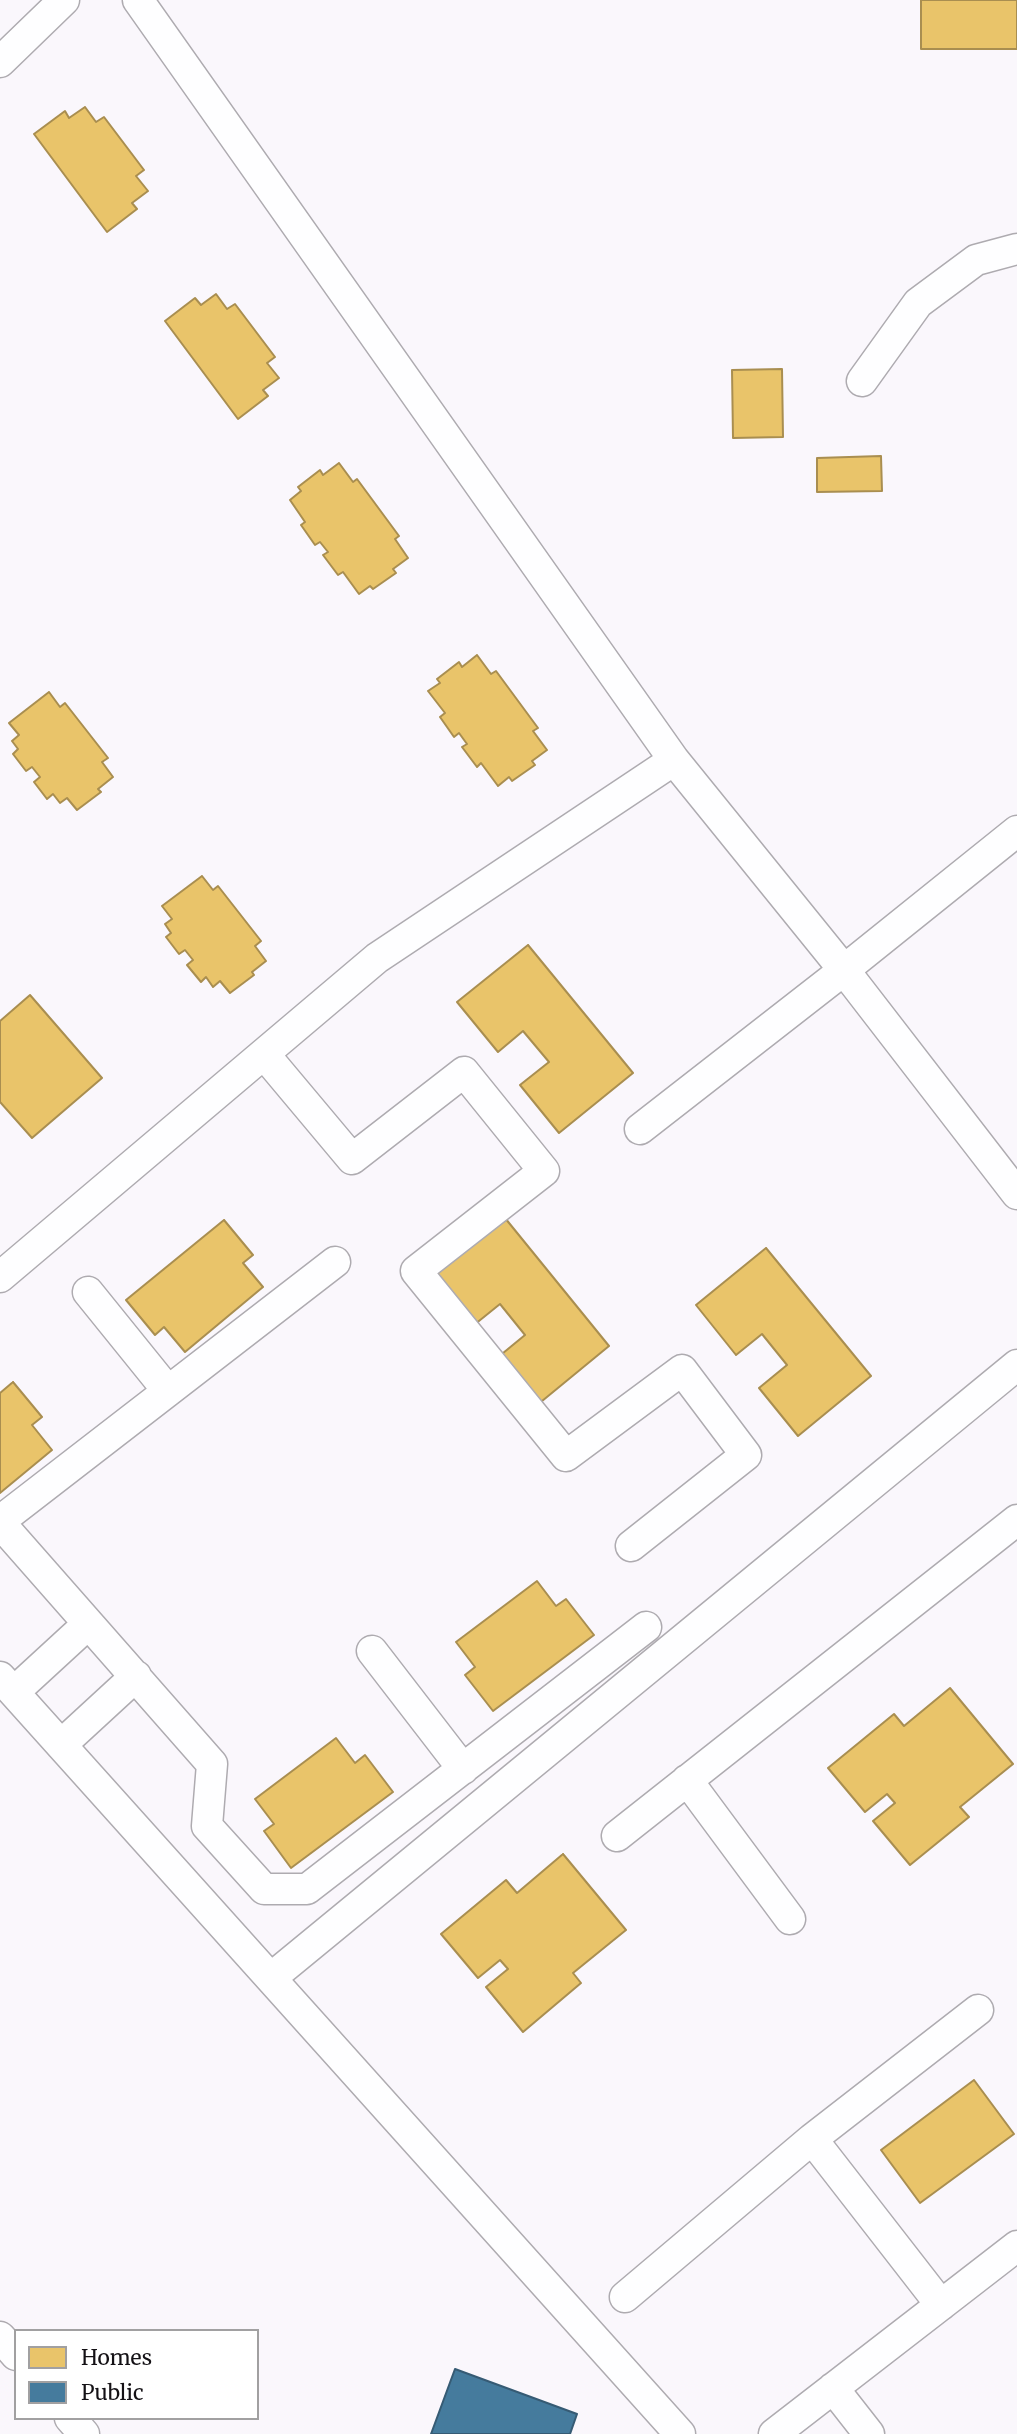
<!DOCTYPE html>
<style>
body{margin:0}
#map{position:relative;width:1017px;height:2434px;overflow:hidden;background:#faf7fc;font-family:Merriweather,serif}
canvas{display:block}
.legend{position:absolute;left:14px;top:2329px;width:245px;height:91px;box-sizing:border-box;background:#fff;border:2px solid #a1a0a1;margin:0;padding:9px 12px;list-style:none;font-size:21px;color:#141115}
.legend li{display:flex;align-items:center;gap:14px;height:35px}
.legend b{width:35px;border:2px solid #a1a0a1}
</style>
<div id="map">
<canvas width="1017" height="2434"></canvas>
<ul class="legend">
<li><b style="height:19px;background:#e9c46a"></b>Homes</li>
<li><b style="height:19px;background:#457b9d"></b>Public</li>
</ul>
</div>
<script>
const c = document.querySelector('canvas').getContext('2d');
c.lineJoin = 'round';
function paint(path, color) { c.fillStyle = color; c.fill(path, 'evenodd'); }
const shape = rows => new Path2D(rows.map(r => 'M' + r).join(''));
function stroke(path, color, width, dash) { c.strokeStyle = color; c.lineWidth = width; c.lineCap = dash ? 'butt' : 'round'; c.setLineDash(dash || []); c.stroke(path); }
const homes = shape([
 [921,0,1017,0,1017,49,921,49,921,0],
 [85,107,96,122,104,117,144,170,136,176,148,191,132,203,137,209,107,232,34,134,65,111,69,118,85,107],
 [216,294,227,309,235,304,275,357,267,363,279,378,263,390,268,396,238,419,165,321,195,298,201,305,216,294],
 [782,369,783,437,733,438,732,370,782,369],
 [881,456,882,491,817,492,817,458,881,456],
 [339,463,353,482,357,479,399,536,395,539,408,558,393,569,396,573,373,589,370,586,359,594,343,572,338,575,323,555,328,552,320,542,315,545,301,525,305,522,290,500,301,491,298,487,320,470,323,475,339,463],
 [477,655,491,674,496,671,538,728,533,731,547,750,532,761,535,765,512,781,509,777,498,786,481,763,477,767,462,747,467,744,459,733,454,737,440,717,445,713,428,691,440,683,437,679,459,662,462,667,477,655],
 [49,692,60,707,65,703,108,758,102,762,113,777,98,789,101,792,77,810,67,798,60,803,53,794,47,799,34,782,40,777,32,767,26,771,13,754,18,749,12,741,19,735,9,723,49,692],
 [202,876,213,890,218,886,261,941,255,946,266,961,252,972,254,975,230,993,220,981,213,987,206,977,201,982,187,965,193,960,185,950,179,954,166,937,171,933,165,924,172,919,162,906,202,876],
 [528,945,633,1073,559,1133,520,1085,549,1062,523,1031,498,1052,457,1002,528,945],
 [30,995,102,1078,32,1138,0,1102,0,1021,30,995],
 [505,1218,609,1346,536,1406,497,1358,525,1335,500,1304,474,1325,433,1276,505,1218],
 [224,1220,253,1255,243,1263,263,1287,185,1352,164,1327,155,1335,126,1300,224,1220],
 [766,1248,871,1376,798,1436,759,1388,787,1365,762,1334,736,1355,696,1305,766,1248],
 [13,1382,42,1417,32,1425,52,1450,0,1493,0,1393,13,1382],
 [537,1581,556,1606,566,1599,594,1635,493,1711,465,1675,475,1667,456,1642,537,1581],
 [950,1688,1013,1764,960,1807,969,1817,910,1865,873,1821,895,1803,887,1794,865,1812,828,1768,894,1714,904,1726,950,1688],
 [336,1738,355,1763,365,1755,393,1792,291,1868,264,1831,274,1824,255,1799,336,1738],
 [563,1854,626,1930,573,1973,581,1983,523,2032,486,1987,508,1969,500,1960,478,1978,441,1934,506,1880,517,1893,563,1854],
 [974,2080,1014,2134,920,2203,881,2150,974,2080]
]);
paint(homes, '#e9c46a');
stroke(homes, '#a98e50', 2);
const public = shape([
 [455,2369,577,2414,570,2434,431,2434,455,2369]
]);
paint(public, '#457b9d');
stroke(public, '#365b74', 2);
const minor = shape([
 [138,0,674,760,844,970,1017,1194],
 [0,62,64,0],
 [862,381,918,303,976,260,1017,249],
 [264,1054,352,1159,464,1072,544,1171,416,1271,566,1456,682,1370,746,1455,631,1546],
 [640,1129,844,970,1017,831],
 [0,1277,377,958,674,760],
 [88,1292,168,1391],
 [0,1521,335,1262],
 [0,1523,212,1764,207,1826,264,1889,307,1889,646,1627],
 [372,1651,463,1769],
 [0,1677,680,2434],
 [14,1692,88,1624],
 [61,1745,136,1676],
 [687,1780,790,1919],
 [617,1836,1017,1520],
 [271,1978,1017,1365],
 [812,2139,941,2305],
 [625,2297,812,2139,978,2010],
 [0,2337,16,2355],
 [833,2388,869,2434],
 [70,2418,84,2434],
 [774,2434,1017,2246]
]);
stroke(minor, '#aeabb0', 33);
stroke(minor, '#fefeff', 30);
</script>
